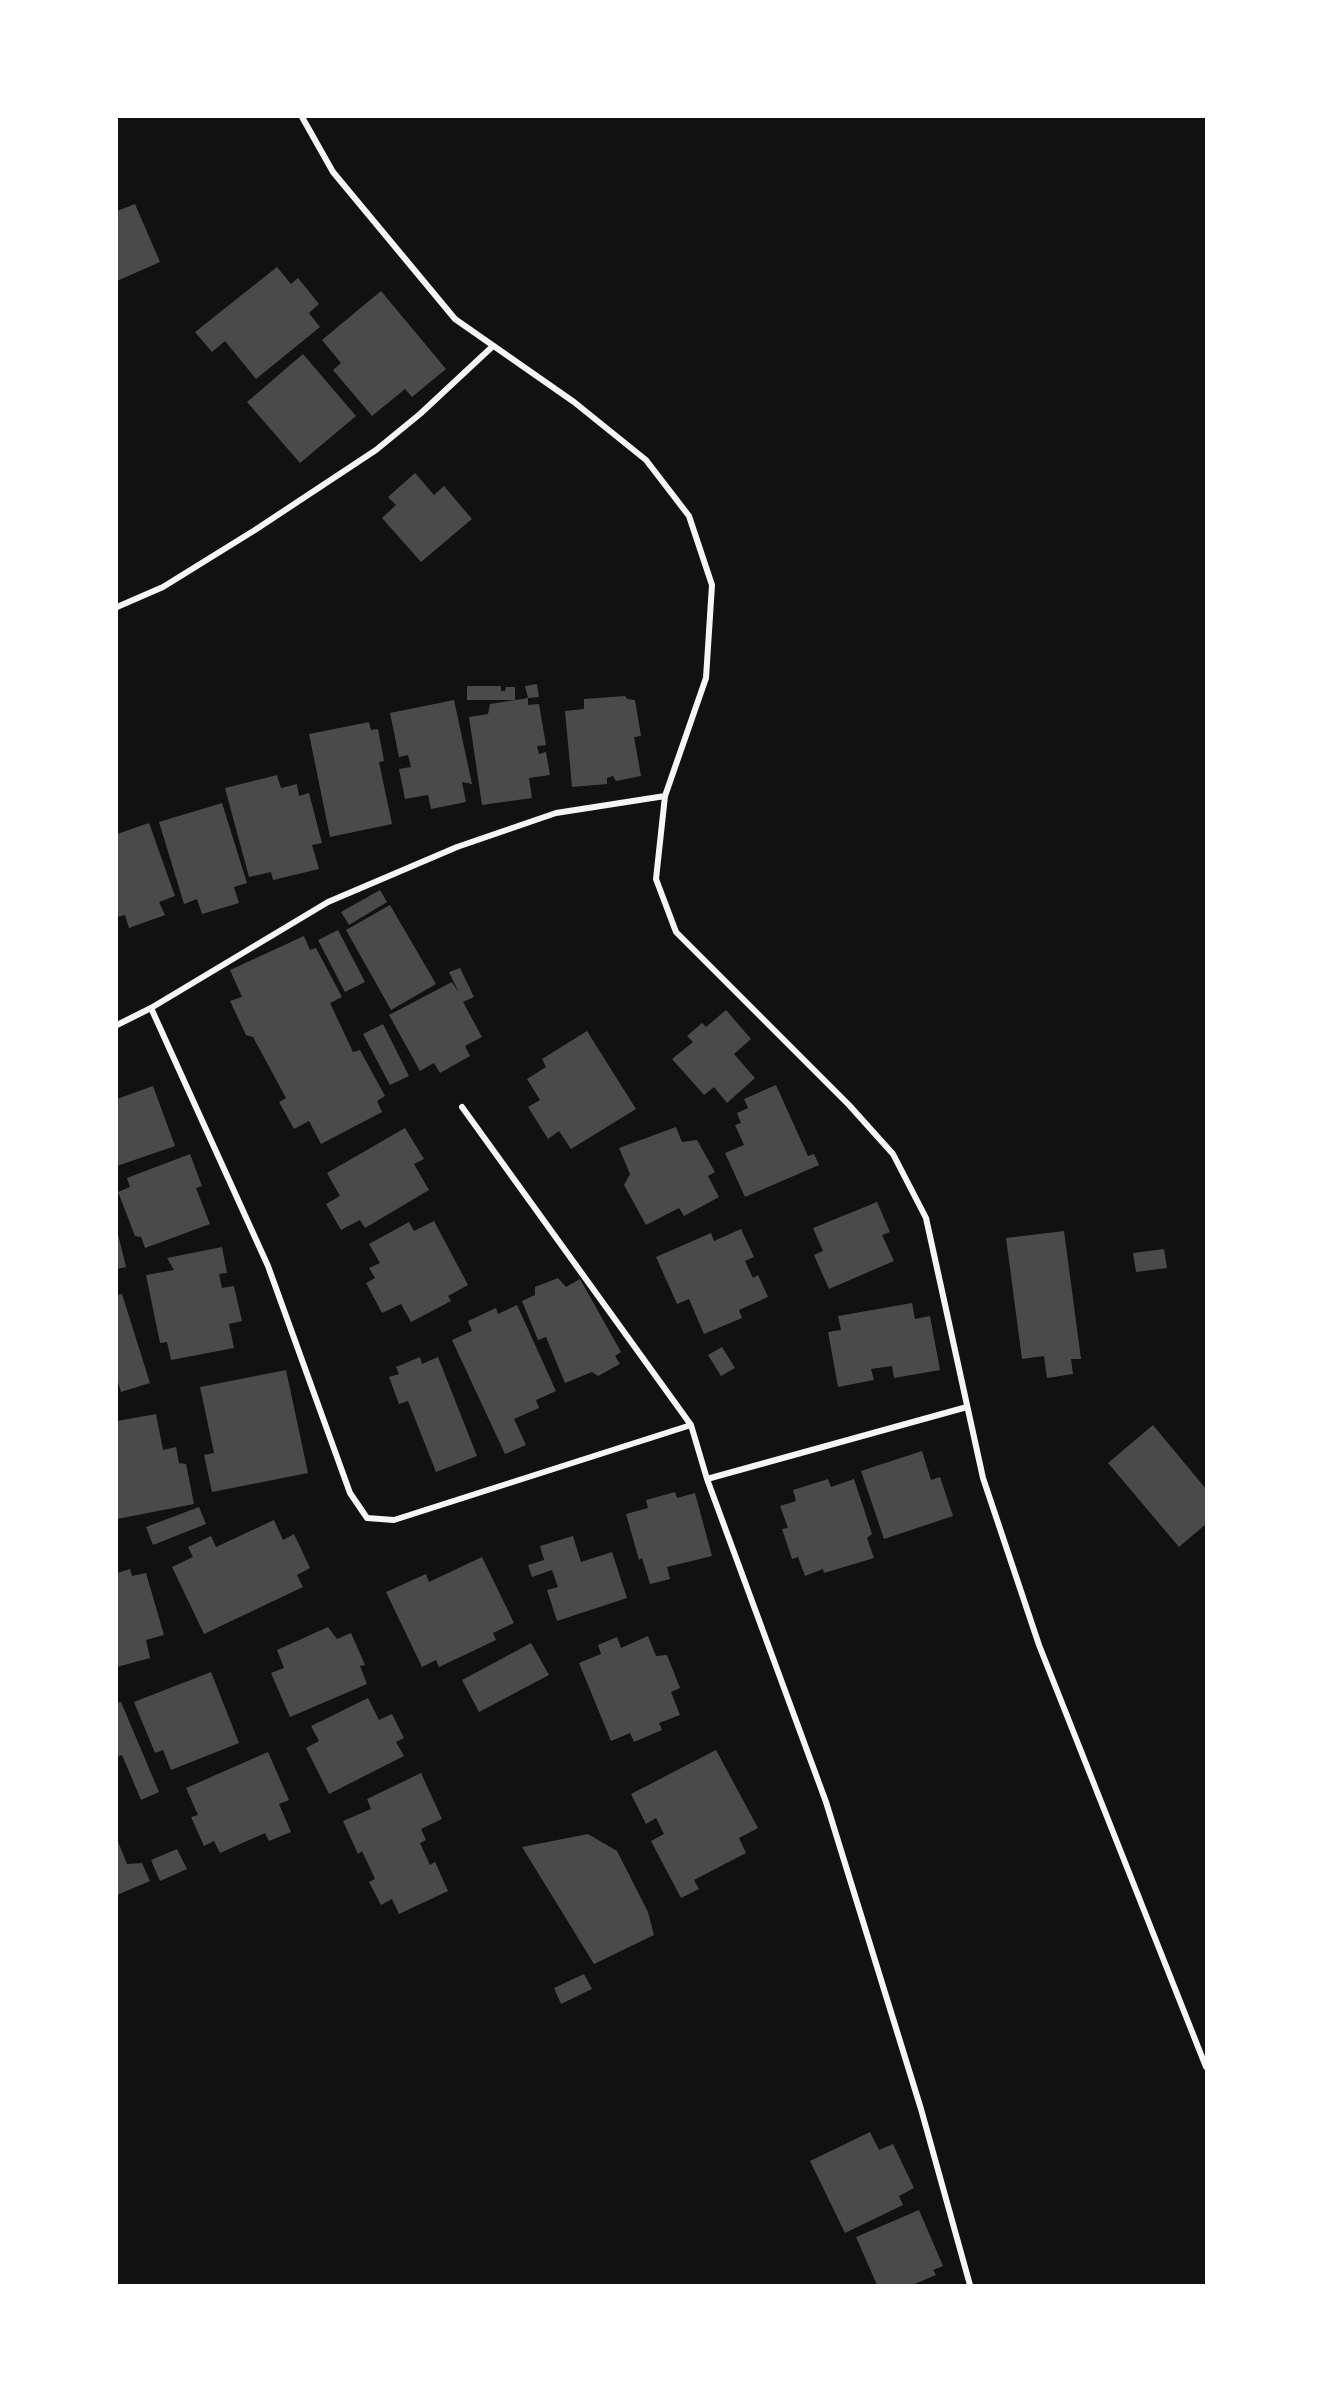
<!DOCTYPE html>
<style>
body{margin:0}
#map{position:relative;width:1323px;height:2402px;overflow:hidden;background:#111;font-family:Poppins,sans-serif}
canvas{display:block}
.frame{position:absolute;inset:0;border:118px solid #fff;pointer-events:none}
</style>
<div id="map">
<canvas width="1323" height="2402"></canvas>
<div class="frame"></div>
</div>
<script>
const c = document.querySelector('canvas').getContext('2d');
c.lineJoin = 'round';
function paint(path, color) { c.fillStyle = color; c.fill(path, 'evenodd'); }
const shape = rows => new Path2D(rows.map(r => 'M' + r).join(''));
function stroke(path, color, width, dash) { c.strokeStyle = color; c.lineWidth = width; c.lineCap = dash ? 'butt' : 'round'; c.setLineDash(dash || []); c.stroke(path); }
paint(shape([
 [135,204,160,262,117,281,117,211],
 [277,267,291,284,298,278,319,304,309,313,320,327,256,379,225,341,212,352,195,332],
 [381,291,446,369,412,397,405,389,372,416,333,370,341,363,322,340],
 [303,354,356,416,300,463,247,402],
 [415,473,434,495,444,486,472,519,421,562,382,518,396,505,388,497],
 [537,684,539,697,528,698,528,705,539,704,546,745,537,746,539,754,546,752,550,775,529,778,532,798,482,805,469,717,488,714,490,704,528,698,525,686],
 [467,686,501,686,501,691,505,691,506,687,515,687,515,700,467,700],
 [625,696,627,699,635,700,641,736,634,737,641,776,616,781,613,776,607,778,607,784,572,787,565,711,584,709,584,699],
 [454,700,472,784,462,782,466,802,431,809,428,795,405,799,399,769,411,767,408,755,399,757,390,713],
 [369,722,371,730,378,729,384,761,379,762,392,824,330,837,309,734],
 [277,775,281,788,297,784,299,796,309,793,322,843,312,845,319,869,273,880,271,872,249,877,225,788],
 [222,803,247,883,234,887,239,903,202,914,197,899,184,904,159,822],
 [149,823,175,896,159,902,165,915,129,928,125,915,117,917,117,834],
 [380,890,387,902,349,925,341,912],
 [390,905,436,984,391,1010,346,930],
 [338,930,365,982,345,992,318,940],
 [304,936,310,950,316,948,342,997,330,1003,353,1052,360,1050,385,1096,377,1101,382,1112,321,1144,309,1121,294,1129,279,1102,286,1098,253,1037,246,1035,230,1001,242,997,230,970],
 [460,968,474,997,463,1002,482,1037,465,1046,470,1056,440,1073,434,1063,420,1071,389,1015,452,982,459,993,449,972],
 [726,1010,751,1039,734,1054,755,1078,727,1103,714,1087,704,1095,672,1059,693,1042,687,1036,702,1023,706,1027],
 [383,1024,409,1076,390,1085,363,1034],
 [587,1031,636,1109,571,1149,559,1131,548,1139,528,1107,540,1100,527,1079,546,1067,542,1059],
 [776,1085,808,1156,814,1154,819,1165,745,1197,725,1153,744,1145,735,1125,741,1123,737,1113,748,1108,744,1099],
 [153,1086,175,1146,117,1166,117,1099],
 [676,1127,682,1142,697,1140,715,1172,708,1176,719,1197,684,1216,679,1208,646,1225,624,1185,630,1174,619,1148],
 [405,1128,424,1159,414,1164,429,1190,365,1228,360,1220,341,1230,326,1204,340,1196,327,1173],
 [190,1154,202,1186,196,1188,210,1224,145,1248,141,1237,135,1236,118,1192,130,1187,127,1178],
 [877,1202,890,1232,882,1235,894,1261,829,1289,814,1255,823,1251,813,1228],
 [434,1221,468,1285,448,1296,451,1301,411,1322,401,1304,382,1313,366,1283,375,1278,369,1268,380,1263,369,1244,409,1222,414,1231],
 [741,1229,754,1257,745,1261,753,1278,758,1275,768,1297,739,1310,742,1318,704,1334,689,1299,677,1304,656,1257,711,1233,714,1241],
 [117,1230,126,1267,117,1269],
 [1064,1231,1081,1359,1071,1359,1073,1374,1047,1378,1044,1356,1022,1359,1006,1238],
 [222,1247,227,1273,219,1274,222,1288,234,1286,242,1321,229,1324,234,1348,171,1360,167,1342,160,1343,146,1275,174,1270,167,1258],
 [1164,1249,1167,1268,1136,1272,1133,1253],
 [558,1278,566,1287,580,1279,621,1352,615,1356,620,1364,598,1376,592,1372,565,1383,546,1337,538,1340,522,1301,535,1295,535,1287],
 [122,1294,150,1383,121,1392,117,1379,117,1295],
 [912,1303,915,1319,930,1316,940,1370,894,1378,892,1366,871,1369,874,1380,838,1387,828,1332,841,1330,838,1316],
 [517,1305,556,1391,536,1400,539,1408,514,1419,526,1445,505,1454,452,1340,472,1331,468,1321,496,1308,498,1314],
 [722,1347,735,1368,721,1376,708,1355],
 [420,1357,422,1364,438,1357,477,1456,436,1472,408,1401,399,1404,389,1377,399,1374,396,1367],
 [286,1370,308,1473,212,1492,204,1455,214,1453,200,1387],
 [156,1414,163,1450,176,1447,179,1463,186,1464,194,1504,117,1519,117,1421],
 [1153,1425,1206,1489,1206,1524,1179,1547,1108,1463],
 [922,1451,931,1480,940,1477,953,1516,884,1539,861,1471],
 [828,1479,831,1487,854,1479,872,1534,867,1538,874,1558,824,1573,823,1569,805,1576,798,1557,792,1559,782,1529,788,1528,780,1506,796,1501,793,1490],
 [675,1492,677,1498,695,1493,712,1556,667,1567,670,1579,650,1584,642,1558,639,1560,626,1514,648,1508,646,1500],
 [199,1507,206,1524,153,1545,146,1527],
 [274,1520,283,1540,294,1534,310,1568,297,1575,303,1587,204,1634,172,1567,193,1557,188,1547,211,1536,216,1547],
 [573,1536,581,1562,612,1552,627,1598,557,1621,547,1590,558,1587,552,1570,532,1577,528,1565,544,1560,540,1546],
 [482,1557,514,1623,493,1633,496,1640,439,1667,436,1660,422,1667,386,1592,426,1574,429,1582],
 [130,1569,132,1576,146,1573,164,1635,146,1640,150,1658,117,1667,117,1573],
 [328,1627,337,1639,351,1633,365,1665,360,1666,367,1684,290,1717,271,1673,284,1668,277,1650],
 [648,1636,656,1656,667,1655,680,1688,671,1692,680,1715,659,1723,662,1730,634,1742,630,1733,611,1741,579,1663,601,1654,598,1645,617,1637,621,1648],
 [531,1643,549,1675,479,1712,462,1680],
 [211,1672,239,1743,171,1770,163,1750,155,1753,134,1702],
 [368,1698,379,1720,392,1714,404,1738,396,1742,404,1756,329,1794,306,1748,319,1741,311,1726],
 [121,1702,159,1792,141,1800,122,1755,117,1757,117,1703],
 [716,1750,758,1828,739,1838,746,1853,694,1880,699,1889,681,1898,651,1841,664,1834,656,1818,646,1824,631,1794],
 [268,1752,289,1800,279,1804,291,1832,269,1841,265,1833,220,1853,214,1841,204,1846,191,1817,198,1815,186,1788],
 [421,1773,442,1819,421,1829,426,1840,420,1843,430,1865,435,1862,448,1891,399,1914,392,1899,381,1905,369,1882,375,1879,362,1851,358,1854,343,1821,371,1809,367,1799],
 [588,1834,617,1851,648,1912,654,1935,594,1964,522,1847],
 [117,1839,127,1864,142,1863,150,1881,117,1895],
 [177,1849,187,1869,160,1881,151,1860],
 [584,1974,592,1989,561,2004,554,1988],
 [870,2132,879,2150,893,2144,914,2188,899,2196,903,2205,845,2233,810,2161],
 [919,2210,943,2266,933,2270,936,2275,912,2285,877,2285,856,2237]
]), '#4a4a4a');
stroke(shape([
 [302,117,333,172,455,319,574,402,646,460,689,516,712,585,706,678,665,796,656,879,676,932,849,1105,893,1154,926,1218,983,1478,1039,1645,1206,2067],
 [117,607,163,587,255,530,376,450,420,414,493,346],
 [151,1008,268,1266,350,1493,367,1518,394,1520,691,1425],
 [117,1025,151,1008,328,902,457,847,556,813,665,796],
 [462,1107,691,1425,707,1479,826,1802,921,2109,970,2285],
 [707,1479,967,1407]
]), '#f5f5f5', 6);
</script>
